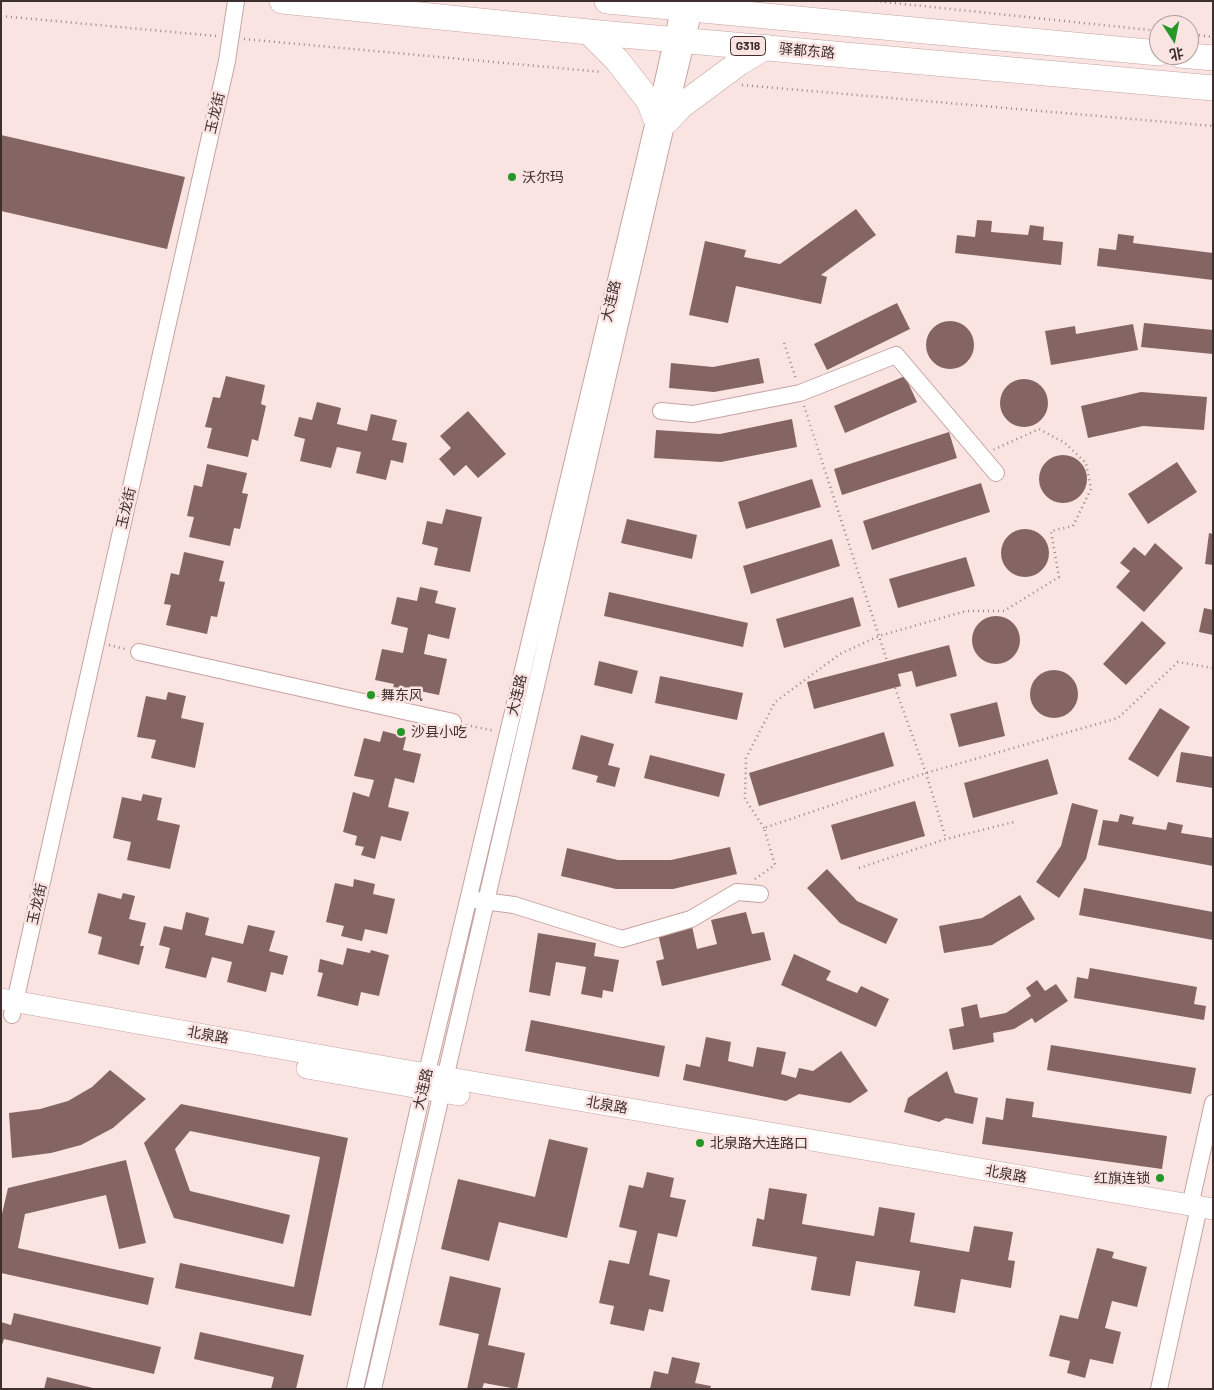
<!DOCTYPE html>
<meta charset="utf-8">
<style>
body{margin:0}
#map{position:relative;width:1214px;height:1390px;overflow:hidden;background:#fae4e2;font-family:Barlow,"Noto Sans SC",sans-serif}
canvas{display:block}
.frame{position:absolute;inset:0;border:2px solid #3d2f2e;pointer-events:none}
.north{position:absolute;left:1149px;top:15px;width:50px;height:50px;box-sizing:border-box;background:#fae4e2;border:1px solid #ae9c9a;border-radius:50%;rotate:169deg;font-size:14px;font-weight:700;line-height:20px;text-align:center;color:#3d2f2e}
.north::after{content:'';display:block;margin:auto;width:18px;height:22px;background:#259725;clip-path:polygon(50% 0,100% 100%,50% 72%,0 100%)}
</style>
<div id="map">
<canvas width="1214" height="1390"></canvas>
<div class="frame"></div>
<div class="north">北</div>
</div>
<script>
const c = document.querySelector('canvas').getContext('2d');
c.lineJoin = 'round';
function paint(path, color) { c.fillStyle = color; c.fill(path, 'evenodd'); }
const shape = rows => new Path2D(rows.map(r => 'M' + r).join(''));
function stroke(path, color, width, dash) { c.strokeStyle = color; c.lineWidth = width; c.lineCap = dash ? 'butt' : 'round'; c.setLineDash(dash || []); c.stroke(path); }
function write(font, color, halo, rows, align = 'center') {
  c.font = font + ' Barlow,"Noto Sans SC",sans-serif'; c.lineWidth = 5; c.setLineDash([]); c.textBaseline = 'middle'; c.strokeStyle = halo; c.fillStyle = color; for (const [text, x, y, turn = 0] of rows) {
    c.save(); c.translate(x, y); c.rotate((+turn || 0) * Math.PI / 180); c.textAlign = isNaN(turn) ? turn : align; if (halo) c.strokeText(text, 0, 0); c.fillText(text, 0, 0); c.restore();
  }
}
paint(shape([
 [1,135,185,177,167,249,1,211],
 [856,209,876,235,821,275,827,277,821,304,736,286,728,323,689,315,705,241,746,250,744,257,780,264],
 [977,220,992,221,991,232,1028,235,1030,225,1044,227,1043,240,1063,242,1061,265,955,253,957,235,975,237],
 [1118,234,1134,236,1133,243,1213,253,1213,280,1097,266,1099,248,1116,250],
 [897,303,910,329,827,370,814,344],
 '926 345a24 24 0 1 1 48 0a24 24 0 1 1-48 0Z',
 [1144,323,1213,330,1213,354,1141,347],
 [1133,324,1138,350,1051,365,1045,331,1075,326,1076,334],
 [759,358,764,383,714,392,669,388,671,363,713,367],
 [226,376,265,385,261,404,266,406,258,441,252,439,248,457,207,448,212,428,205,427,213,397,220,398],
 [905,376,917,402,845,433,834,406],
 '1000 403a24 24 0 1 1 48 0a24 24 0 1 1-48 0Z',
 [1141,392,1207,397,1204,430,1143,426,1088,438,1081,406],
 [317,402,341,408,337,424,367,431,371,414,397,420,392,440,407,443,403,463,391,460,386,480,356,473,361,452,337,447,331,468,300,461,305,439,294,436,299,417,312,420],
 [468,411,506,454,478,478,466,465,454,476,439,459,451,448,440,436],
 [792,419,797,447,721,462,654,458,656,430,720,434],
 [949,432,957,458,842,495,834,469],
 '1039 479a24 24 0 1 1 48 0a24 24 0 1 1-48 0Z',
 [1177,462,1197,492,1148,524,1128,494],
 [207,464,247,473,242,493,248,494,240,529,234,528,230,546,189,537,194,517,187,516,194,485,202,487],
 [812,479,821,507,746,529,738,502],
 [981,483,990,512,872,550,863,521],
 [446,509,482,517,470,572,434,565,438,548,422,544,427,521,442,524],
 [627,519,697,535,692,559,621,543],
 '1001 553a24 24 0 1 1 48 0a24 24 0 1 1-48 0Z',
 [1209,533,1213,534,1213,565,1205,564],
 [832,539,840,566,751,594,743,566],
 [1155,543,1183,568,1144,612,1116,587,1130,571,1120,563,1134,547,1145,556],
 [184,552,224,561,219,581,225,582,217,617,211,616,207,634,166,625,171,605,164,604,171,573,179,575],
 [966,557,975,586,898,608,889,579],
 [420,587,438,591,435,603,456,608,449,639,428,634,424,654,447,659,439,695,415,690,413,700,391,695,394,684,375,680,382,649,403,653,408,628,391,624,397,597,417,601],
 [609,592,748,623,743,647,604,616],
 [853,597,861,626,784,648,776,619],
 [1204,608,1213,610,1213,635,1199,632],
 '972 640a24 24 0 1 1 48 0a24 24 0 1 1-48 0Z',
 [1142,621,1166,643,1126,685,1103,664],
 [949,645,957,676,916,687,912,671,898,674,901,686,814,709,807,682],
 [599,661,638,671,632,694,594,685],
 '1030 694a24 24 0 1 1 48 0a24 24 0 1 1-48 0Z',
 [660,676,743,693,737,720,655,703],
 [168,692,186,696,181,718,204,723,195,768,151,758,156,740,137,737,146,696,166,700],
 [997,702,1005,736,959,747,950,714],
 [1160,708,1190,727,1158,777,1128,759],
 [383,731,406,737,403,750,421,754,414,783,395,778,388,807,409,812,401,841,381,836,375,859,361,855,364,847,355,845,357,836,343,832,353,792,369,797,374,780,354,776,364,738,380,742],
 [884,732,894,766,759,806,749,773],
 [581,735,614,744,608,765,620,768,615,787,596,782,598,776,572,769],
 [1181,752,1213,757,1213,788,1176,782],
 [650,755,725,774,719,797,644,778],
 [1048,759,1058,794,973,818,964,783],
 [143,794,162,798,157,820,180,825,170,869,127,860,131,842,113,838,122,797,141,801],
 [915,801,925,836,841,860,831,825],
 [1072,803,1098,810,1086,859,1059,898,1036,882,1061,846],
 [1120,814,1134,817,1132,824,1166,830,1168,822,1183,825,1181,833,1213,838,1213,866,1098,845,1103,820,1118,822],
 [730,847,737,874,673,889,616,889,561,876,567,848,618,860,671,860],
 [827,869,857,901,898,919,886,944,840,923,807,888],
 [354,879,375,884,373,894,395,899,387,934,365,929,362,941,341,936,344,926,326,922,335,883,353,887],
 [1084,888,1213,912,1213,940,1079,915],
 [98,893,121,899,123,893,135,896,129,919,146,923,140,946,144,946,139,965,98,954,102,937,88,933],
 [1020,895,1035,919,992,945,944,953,939,926,982,918],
 [186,912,209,918,205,935,243,944,248,925,275,931,269,951,288,956,283,975,271,972,266,992,227,982,232,962,212,957,206,978,165,968,170,948,159,945,164,926,182,930],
 [746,912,752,934,764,932,771,960,662,986,656,961,664,959,658,934,692,926,697,949,717,944,711,920],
 [538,933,596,943,594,956,619,960,613,992,603,990,602,998,581,994,586,967,556,962,550,996,529,992],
 [347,948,370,953,371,950,389,955,379,996,361,992,358,1006,317,996,323,973,318,972,320,959,343,965],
 [794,954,831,971,826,980,857,993,861,986,889,999,876,1027,781,985],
 [1090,968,1197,987,1194,1004,1206,1006,1204,1020,1074,998,1077,977,1088,979],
 [1037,980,1045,991,1056,984,1068,1001,1035,1023,1032,1018,1014,1029,993,1033,994,1042,953,1050,949,1029,964,1026,961,1008,977,1004,980,1018,1006,1013,1031,996,1026,988],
 [531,1020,665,1046,659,1077,525,1051],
 [706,1037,731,1042,728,1061,753,1067,757,1047,786,1052,781,1074,796,1078,799,1068,813,1071,841,1051,868,1091,850,1103,799,1094,786,1101,683,1080,686,1064,700,1067],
 [1051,1045,1196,1068,1191,1094,1047,1070],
 [110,1070,146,1099,113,1128,81,1145,51,1153,12,1158,9,1113,40,1109,68,1101,92,1087],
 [947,1071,955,1093,978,1098,973,1124,946,1118,939,1122,904,1112,908,1098],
 [1006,1098,1034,1102,1032,1117,1167,1136,1162,1169,982,1144,986,1117,1003,1120],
 [181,1104,348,1138,311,1316,175,1288,180,1263,294,1287,320,1157,190,1131,175,1149,190,1191,290,1215,283,1244,174,1218,144,1143],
 [549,1139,588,1148,567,1238,499,1222,489,1261,441,1249,458,1179,535,1197],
 [126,1160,146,1243,119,1249,106,1195,25,1214,18,1248,154,1278,148,1305,1,1273,1,1218,8,1188],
 [647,1172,674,1178,670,1197,686,1200,677,1237,658,1233,649,1275,670,1280,663,1312,649,1309,644,1331,610,1324,614,1306,599,1303,609,1260,629,1264,637,1231,619,1227,629,1185,643,1188],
 [769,1188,807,1194,802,1224,874,1236,879,1207,915,1213,910,1242,969,1252,974,1226,1013,1232,1008,1260,1015,1261,1011,1288,961,1279,955,1313,914,1306,920,1271,856,1261,850,1296,811,1290,817,1257,752,1246,757,1218,764,1220],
 [1097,1248,1114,1252,1112,1258,1147,1267,1137,1307,1112,1301,1105,1328,1121,1332,1113,1364,1090,1359,1085,1378,1067,1373,1070,1361,1049,1356,1060,1315,1078,1319],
 [450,1276,501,1288,488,1345,525,1353,517,1389,484,1383,482,1389,467,1389,479,1334,439,1325],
 [14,1313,161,1347,154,1374,4,1339,1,1348,1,1322,11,1325],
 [200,1332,304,1355,296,1389,271,1389,274,1377,194,1359],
 [672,1357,700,1363,695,1383,711,1386,710,1389,650,1389,654,1371,668,1374],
 [47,1377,93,1388,93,1389,44,1389]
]), '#846563');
const minor = shape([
 [661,411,693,414,800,393,896,355,996,473],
 [139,652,453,722],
 [476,900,514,905,622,939,691,919,737,892,760,894],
 [12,1015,227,61,236,1],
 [1190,1206,1213,1103],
 [355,1389,423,1089,655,117,681,1],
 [373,1389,667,121,696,1],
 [1159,1389,1199,1207]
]);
const major = shape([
 [1,999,426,1074,1213,1209],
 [307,1068,459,1095]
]);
const highway = shape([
 [282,1,589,32,1213,88],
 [607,1,1159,53],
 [589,32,617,60,649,101,655,117],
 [1180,55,1213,58],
 [667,121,681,106,739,63,765,47]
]);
stroke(minor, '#c6a3a1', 18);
stroke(major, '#c6a3a1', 22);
stroke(highway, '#c6a3a1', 26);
stroke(shape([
 [875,1,1159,31],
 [1,16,216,36],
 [1189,34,1213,37],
 [244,39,602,72],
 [742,85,1213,126],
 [784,343,796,379],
 [804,406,887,661],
 [109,645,125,649],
 [895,688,926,773,946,839],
 [466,725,495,731],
 [764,828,745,799,746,758,775,702,840,654,879,636,966,611,1004,611,1059,577,1051,531,1073,526,1091,489,1086,463,1065,443,1039,429,993,450],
 [859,868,946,839,1014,822],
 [755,879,775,865,764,828,926,773,1118,718,1178,662,1213,668]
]), '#988684', 2.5, [1, 4]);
stroke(minor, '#fff', 16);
stroke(major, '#fff', 21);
stroke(highway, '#fff', 25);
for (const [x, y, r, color] of [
 [512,177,5,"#259725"],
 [371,695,5,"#259725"],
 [401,732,5,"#259725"],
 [700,1143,5,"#259725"],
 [1160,1178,5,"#259725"]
]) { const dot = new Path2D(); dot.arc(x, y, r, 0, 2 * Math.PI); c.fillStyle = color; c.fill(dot); stroke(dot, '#fae4e2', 2); }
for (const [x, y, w] of [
 [748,46,35]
]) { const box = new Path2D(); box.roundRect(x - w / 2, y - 9.5, w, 19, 4); c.fillStyle = '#fae4e2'; c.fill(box); stroke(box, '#3d2f2e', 1); }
write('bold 12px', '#3d2f2e', null, [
 ["G318",748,46]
]);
write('14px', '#3d2f2e', '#fae4e2', [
 ["驿都东路",807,51,5],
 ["玉龙街",215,113,-77],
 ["大连路",611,301,-77],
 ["玉龙街",126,508,-77],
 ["大连路",517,695,-77],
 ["玉龙街",37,904,-77],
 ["北泉路",208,1035,10],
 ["大连路",423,1089,-77],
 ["北泉路",607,1105,10],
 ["北泉路",1006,1174,10]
]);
write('14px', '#3d2f2e', '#fae4e2', [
 ["沃尔玛",522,177],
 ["舞东风",381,695],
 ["沙县小吃",411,732],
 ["北泉路大连路口",710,1143],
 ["红旗连锁",1150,1178,"right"]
], 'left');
</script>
